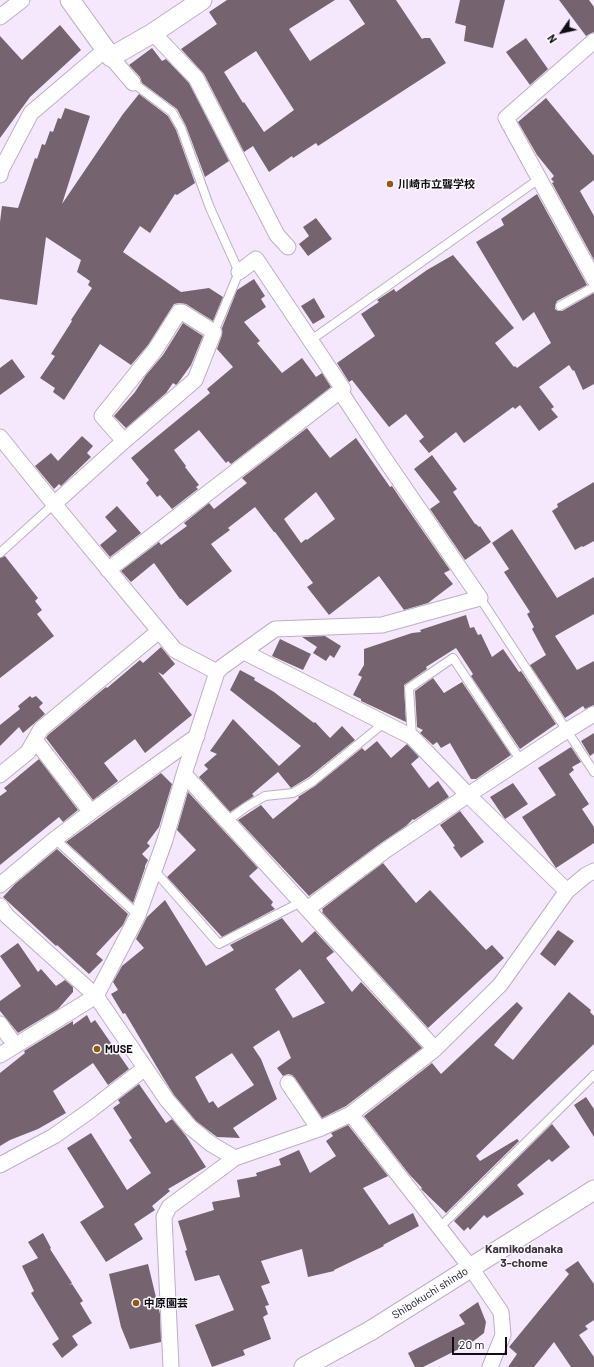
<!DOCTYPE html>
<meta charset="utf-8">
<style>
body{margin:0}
#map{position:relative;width:594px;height:1367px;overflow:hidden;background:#f5e8fc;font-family:Barlow,sans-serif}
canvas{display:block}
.north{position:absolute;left:542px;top:12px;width:40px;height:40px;-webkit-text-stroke:3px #fcfafe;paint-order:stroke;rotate:236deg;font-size:11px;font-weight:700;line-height:16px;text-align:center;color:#110d14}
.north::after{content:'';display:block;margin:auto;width:14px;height:18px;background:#110d14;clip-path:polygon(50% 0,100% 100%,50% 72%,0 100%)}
.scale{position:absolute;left:452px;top:1337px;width:55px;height:18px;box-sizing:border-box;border:2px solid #110d14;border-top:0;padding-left:5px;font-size:12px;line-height:14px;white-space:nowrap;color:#110d14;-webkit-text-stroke:3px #fcfafe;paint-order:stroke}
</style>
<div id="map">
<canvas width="594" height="1367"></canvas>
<div class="north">N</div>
<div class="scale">20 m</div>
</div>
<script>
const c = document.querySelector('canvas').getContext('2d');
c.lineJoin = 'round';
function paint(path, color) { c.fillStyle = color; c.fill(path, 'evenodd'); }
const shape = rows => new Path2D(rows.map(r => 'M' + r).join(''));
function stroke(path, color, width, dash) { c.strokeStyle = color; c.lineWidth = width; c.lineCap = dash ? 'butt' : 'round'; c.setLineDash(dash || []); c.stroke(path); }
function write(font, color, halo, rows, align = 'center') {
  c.font = font + ' Barlow,"Noto Sans JP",sans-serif'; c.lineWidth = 3; c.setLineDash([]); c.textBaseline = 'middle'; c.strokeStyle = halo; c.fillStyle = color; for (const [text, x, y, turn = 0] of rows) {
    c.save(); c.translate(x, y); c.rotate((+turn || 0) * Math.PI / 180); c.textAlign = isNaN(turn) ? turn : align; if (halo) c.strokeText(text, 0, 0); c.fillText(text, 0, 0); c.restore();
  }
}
paint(shape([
 [227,0,335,0,289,29,310,61,365,24,349,0,396,0,422,39,424,38,430,38,446,63,318,146,316,143,293,158,292,156,269,172,253,146,244,152,204,74,181,49,217,24,209,12],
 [256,51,294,110,264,132,244,102,243,103,224,72],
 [460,0,505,0,493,48,464,41,466,26,455,23],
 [559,0,589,0,594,7,594,32,586,36],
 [60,25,81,50,30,97,0,138,0,36,22,60],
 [526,38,548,69,530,85,506,52],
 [152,48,162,61,166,59,189,83,229,161,205,177,186,126,177,109,142,83,140,77,129,65],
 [139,94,168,116,176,130,195,183,177,195,175,194,150,233,140,226,123,252,181,292,209,288,223,297,213,321,186,304,179,303,174,304,148,345,131,365,100,344,64,400,53,392,55,388,40,378,55,356,51,354,72,321,71,320,92,288,88,285,90,281,77,272,81,260,46,237,37,305,0,299,0,222,2,206,18,208,35,158,37,159,42,144,45,145,50,131,53,132,58,118,61,119,65,108,90,116,62,204,123,114],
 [546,98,594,156,594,180,580,191,594,216,594,260,552,183,554,182,551,179,554,176,537,155,518,122],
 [537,194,587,285,557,301,555,306,555,309,558,311,562,311,594,293,594,384,583,390,574,370,573,371,569,365,539,387,554,407,551,409,558,417,539,431,520,405,515,409,513,407,464,443,456,432,429,453,419,441,424,437,406,414,389,427,352,380,349,382,337,363,375,336,361,314,379,302,377,300,394,289,396,292,427,270,453,255,514,328,495,343,514,367,515,366,517,368,551,343,534,312,523,321,476,242,504,225,501,219],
 [316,218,332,239,308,256,299,244,309,236,303,227],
 [254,279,265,296,261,299,266,307,244,322,260,341,257,343,282,373,302,358,316,377,322,373,331,387,231,464,228,461,226,463,199,430,174,450,186,466,185,467,199,485,196,487,198,489,172,509,160,495,157,497,146,483,149,480,131,458,210,393,207,389,233,367,217,349,222,335,222,328,237,290],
 [314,298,325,317,313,324,301,306],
 [183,323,203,336,191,365,178,383,176,385,173,383,166,393,126,428,114,416,135,392,146,375,163,355],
 [12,359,25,377,0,395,0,368],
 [307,428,330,458,356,438,390,487,392,486,400,498,450,570,444,573,453,584,428,603,404,610,379,576,329,615,307,587,313,583,275,532,274,532,255,507,228,528,230,530,211,544,232,571,187,606,181,599,180,599,154,563,131,582,121,571,159,542,161,545,187,526,184,523,209,503,214,509,247,483,242,478],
 [316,492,335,519,307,540,306,539,301,543,284,519],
 [82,436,93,446,87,453,91,457,61,486,59,484,54,489,35,466,51,453,58,461],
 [432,455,457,489,453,492,475,524,476,524,479,527,480,526,491,542,465,560,430,509,440,502,414,469],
 [594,482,594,541,583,547,582,546,575,550,552,511,558,507,557,504],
 [117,506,141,533,110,557,100,545,117,531,105,517],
 [512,529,557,598,594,577,594,614,555,636,577,670,594,661,594,705,585,709,583,706,565,718,530,665,546,655,532,629,534,627,527,614,530,612,504,572,509,569,492,543],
 [5,556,38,598,35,601,42,610,37,614,54,636,0,678,0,558],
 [466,615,470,628,474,627,478,635,481,634,492,657,503,649,519,672,521,671,556,724,520,749,471,676,473,674,456,648,426,667,427,669,404,685,406,722,361,701,361,699,353,695,362,677,358,675,364,665,364,649,412,633,421,632,420,630],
 [325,636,341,646,334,658,330,655,326,661,313,653,317,647,302,637],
 [280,639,311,654,303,670,272,656],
 [161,647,175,664,163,675,158,672,192,715,145,753,135,739,104,763,118,781,93,800,46,738,48,735,106,687,107,688,140,660,143,663],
 [240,670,255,678,254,680,274,692,314,723,315,722,330,738,342,726,355,740,309,777,291,788,278,772,252,794,254,796,230,812,199,777,208,769,204,765,217,754,210,751,233,719,279,766,301,746,230,690],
 [433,678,444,693,462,682,511,755,476,779,471,779,450,743,441,748,437,742,433,745,420,733,423,730,417,727,415,691],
 [30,696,32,698,36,696,43,703,39,707,45,714,23,733,19,727,0,746,0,725,20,709,18,706],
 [594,733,594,753,590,756,581,741],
 [377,741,391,758,407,744,419,757,411,764,429,788,438,781,449,797,414,820,413,819,406,826,381,843,309,896,238,820,261,805,273,819,299,798,298,797,315,786,362,748,365,751],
 [571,747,581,762,572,767,574,770,569,774,589,804,582,809,594,827,594,843,556,868,522,817,556,795,538,768],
 [39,759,78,810,63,822,59,817,0,865,0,796,7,791,4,788],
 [161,773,172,784,159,827,147,843,150,846,142,854,148,860,145,866,145,868,133,903,66,842],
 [513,783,528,804,505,819,490,797],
 [188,792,258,868,249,876,273,902,271,905,275,909,222,937,167,877,196,850,177,830],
 [460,811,484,842,461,858,453,847,455,846,440,825],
 [57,849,128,914,123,925,96,954,103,960,89,974,57,945,56,946,3,897,15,884],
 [383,863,416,903,430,890,486,950,492,945,504,958,428,1028,322,912,323,911,322,909],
 [165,900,206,966,234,950,230,945,282,918,302,943,315,931,334,952,326,958,352,992,361,982,422,1048,346,1106,322,1118,295,1078,292,1075,288,1074,283,1076,277,1068,291,1058,279,1030,253,1047,261,1059,277,1099,233,1128,240,1138,217,1137,196,1121,174,1095,164,1079,125,1013,123,1014,111,994,118,990,113,982,122,966,144,948,136,939,147,917],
 [300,969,325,1003,293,1018,275,989],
 [232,1053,254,1085,218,1108,213,1101,209,1103,195,1077],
 [558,930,574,941,555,966,540,954],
 [18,943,38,972,41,969,56,986,65,980,73,987,73,992,58,1009,18,1033,0,1011,0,1001,21,986,0,956],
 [569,992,591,1010,590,1012,594,1016,594,1044,476,1156,480,1161,517,1139,519,1141,446,1213,421,1189,422,1188,409,1174,364,1116,432,1063,441,1074,517,1002,523,1008,494,1045,513,1060],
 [87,1015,91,1023,95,1020,129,1069,108,1085,93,1063,53,1091,66,1113,38,1129,10,1140,0,1146,0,1073,25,1053,24,1051,73,1021,73,1025],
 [139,1084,166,1123,172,1119,186,1136,206,1167,168,1189,170,1191,152,1206,155,1210,134,1224,143,1239,106,1262,80,1222,104,1207,67,1148,91,1133,127,1190,151,1173,129,1140,132,1138,113,1108,120,1103,118,1100],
 [586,1097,594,1109,594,1137,574,1105],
 [552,1124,570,1147,552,1162,549,1159,517,1185,524,1194,487,1218,484,1215,470,1230,468,1227,464,1231,454,1221],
 [348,1125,388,1176,363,1188,389,1225,413,1213,419,1226,383,1245,384,1246,334,1270,334,1271,308,1277,302,1249,261,1261,270,1283,261,1286,269,1305,265,1306,268,1314,263,1317,271,1339,243,1350,245,1355,212,1367,195,1325,234,1310,219,1275,195,1281,185,1251,187,1250,178,1221,214,1210,212,1202,240,1197,237,1180,257,1176,256,1173,281,1165,279,1159,299,1150,310,1173,336,1156,326,1141,333,1136,331,1133],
 [43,1233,51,1248,50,1249,72,1283,69,1285,72,1284,83,1301,80,1303,92,1323,72,1336,78,1345,62,1358,52,1344,59,1339,31,1293,34,1291,22,1266,38,1258,28,1242],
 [578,1261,594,1284,594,1320,585,1326,588,1329,579,1335,594,1357,594,1367,571,1367,554,1342,534,1367,508,1367,517,1354,509,1347,569,1274,565,1270],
 [148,1264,160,1314,161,1342,130,1349,121,1327,109,1274],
 [478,1302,486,1322,484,1333,471,1343,423,1367,415,1367,408,1353,465,1324,459,1315]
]), '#756370');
const service = shape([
 [133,83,172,112,181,128,210,208,239,272,214,332],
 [560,306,594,287],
 [311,340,539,179],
 [0,553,54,504],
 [480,598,594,772],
 [412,737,409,688,453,658,521,761],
 [227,821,246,807,265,796,293,793,312,782,384,723],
 [55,839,138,915],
 [154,870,219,944,301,902],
 [439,1228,594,1075]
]);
const minor = shape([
 [0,17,22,0],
 [153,33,196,78,277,235,288,247],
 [594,41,506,118,594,279],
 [111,57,133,83],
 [0,175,1,170,31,113,105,50],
 [0,437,54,504,175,650,217,672],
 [54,504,124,441,195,380,214,332,182,312,179,312,155,350,102,416,124,441],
 [108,570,340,391],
 [244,652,412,737,468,795,567,891],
 [35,740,91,812],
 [184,774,435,1049],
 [0,775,28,752,41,729,159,631],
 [0,885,55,839,91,812,197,736],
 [0,906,7,916,96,996,167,1100,190,1127,211,1144,235,1158],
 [307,909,386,850,468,795,566,731,594,714],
 [0,1024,15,1045],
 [0,1055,96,996,138,915,165,840,184,774,217,672,222,667,275,629,382,625,480,598,384,458,340,391,343,389,256,259,239,272],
 [288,1083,319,1129],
 [351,1114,471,1268,501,1312,503,1335,490,1367],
 [0,1165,54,1136,88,1112,145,1068],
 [171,1367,164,1217,169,1207,235,1158,319,1129,351,1114,435,1049,500,985,567,891,586,875,594,871]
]);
const tertiary = shape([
 [70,0,111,57,153,33,202,0],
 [304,1367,370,1331,594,1190]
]);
stroke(service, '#bcafc2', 10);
stroke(minor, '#bcafc2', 17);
stroke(tertiary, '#bcafc2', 21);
stroke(service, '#fff', 8);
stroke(minor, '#fff', 15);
stroke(tertiary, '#fff', 19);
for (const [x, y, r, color] of [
 [390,184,4,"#905b0e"],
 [97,1049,4,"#905b0e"],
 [136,1303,4,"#905b0e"]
]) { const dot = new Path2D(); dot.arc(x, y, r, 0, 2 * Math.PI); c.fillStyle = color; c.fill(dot); stroke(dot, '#fcfafe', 1.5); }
write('bold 11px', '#110d14', '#fcfafe', [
 ["川崎市立聾学校",398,184],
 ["MUSE",105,1049],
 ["中原園芸",144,1303]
], 'left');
write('11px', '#110d14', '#fcfafe', [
 ["Shibokuchi shindo",430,1293,-32]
]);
write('bold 12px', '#3c3241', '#fcfafe', [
 ["Kamikodanaka",524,1249],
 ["3-chome",524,1263]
]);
</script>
